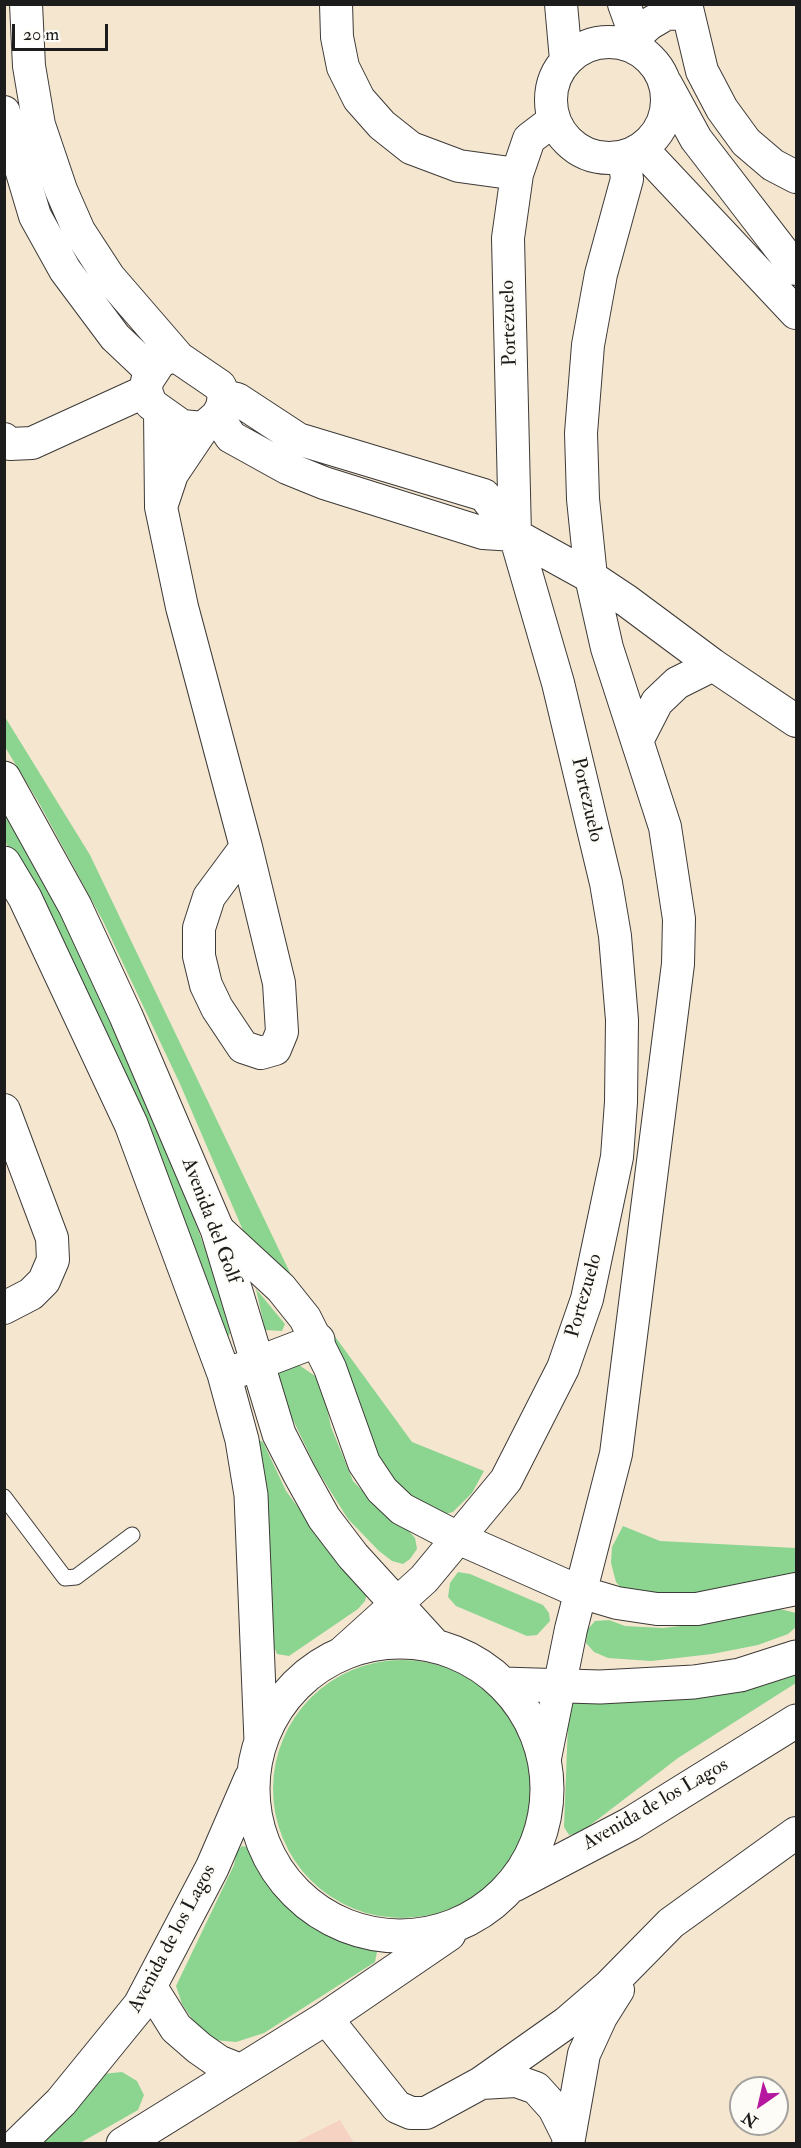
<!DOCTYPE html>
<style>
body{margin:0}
#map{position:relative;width:801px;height:2148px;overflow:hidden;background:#f5e6d0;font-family:"IM FELL Double Pica",serif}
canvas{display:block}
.frame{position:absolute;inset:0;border:6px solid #1c1c1c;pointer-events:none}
.north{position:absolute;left:729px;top:2076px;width:60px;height:60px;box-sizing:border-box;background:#fdfcf7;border:2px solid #a3a29f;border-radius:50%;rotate:214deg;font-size:16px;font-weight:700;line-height:24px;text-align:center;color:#1c1c1c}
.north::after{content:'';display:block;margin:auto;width:21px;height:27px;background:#b5179e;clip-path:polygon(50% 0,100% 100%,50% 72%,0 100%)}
.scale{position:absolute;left:12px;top:24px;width:96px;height:27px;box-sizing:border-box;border:3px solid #1c1c1c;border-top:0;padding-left:8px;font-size:18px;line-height:21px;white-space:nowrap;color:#1c1c1c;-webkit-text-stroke:4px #fdfcf7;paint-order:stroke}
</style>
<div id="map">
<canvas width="801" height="2148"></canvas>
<div class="frame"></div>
<div class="north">N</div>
<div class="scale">20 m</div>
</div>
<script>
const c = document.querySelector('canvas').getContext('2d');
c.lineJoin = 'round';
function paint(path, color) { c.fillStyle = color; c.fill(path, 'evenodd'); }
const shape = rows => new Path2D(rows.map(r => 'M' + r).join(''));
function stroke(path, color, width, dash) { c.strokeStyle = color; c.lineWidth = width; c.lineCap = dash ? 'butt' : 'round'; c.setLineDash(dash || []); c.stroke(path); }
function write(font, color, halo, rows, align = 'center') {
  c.font = font + ' "IM FELL Double Pica",serif'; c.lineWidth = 4.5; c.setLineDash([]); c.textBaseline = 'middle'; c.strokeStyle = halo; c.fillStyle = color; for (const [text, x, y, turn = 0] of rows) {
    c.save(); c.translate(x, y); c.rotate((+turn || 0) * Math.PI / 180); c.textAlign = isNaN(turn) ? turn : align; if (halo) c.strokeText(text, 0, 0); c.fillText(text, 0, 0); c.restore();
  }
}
paint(shape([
 [340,2120,354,2143,294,2143]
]), '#f6d2c3');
paint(shape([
 [5,717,90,855,293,1279,412,1442,484,1471,472,1493,453,1512,442,1515,399,1497,245,1235,180,1084,103,921,39,803,5,747],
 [4,807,73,934,159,1124,211,1265,230,1333,227,1339,60,944,5,841],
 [256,1289,285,1324,282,1331,265,1330],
 [299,1365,315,1376,322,1385,331,1427,353,1481,387,1517,408,1530,415,1538,417,1549,410,1559,403,1564,392,1561,379,1551,348,1519,316,1468,275,1382,276,1372],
 [259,1440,263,1442,286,1491,329,1549,367,1594,365,1601,358,1609,289,1656,277,1654,274,1647,256,1443],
 [623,1526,660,1541,796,1548,796,1580,715,1599,628,1596,616,1582,611,1563,612,1547],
 [458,1572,470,1574,543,1605,549,1613,550,1621,537,1635,527,1636,456,1606,448,1597,450,1583],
 [776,1608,796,1613,796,1627,788,1634,758,1645,712,1654,651,1661,608,1658,594,1652,586,1643,587,1630,595,1621,609,1620,625,1626,663,1628,707,1623],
 '273 1789a129 129 0 1 1 258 0a129 129 0 1 1-258 0Z',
 [796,1667,796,1683,678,1758,580,1833,569,1835,564,1827,569,1698],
 [242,1846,247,1847,270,1886,292,1907,324,1929,359,1943,370,1945,377,1952,375,1962,264,2033,236,2042,214,2040,192,2019,182,2004,176,1986,234,1865,237,1851],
 [122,2072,137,2081,144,2095,138,2110,80,2143,27,2144,102,2074]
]), '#8cd591');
const service = shape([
 [4,1497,65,1578,76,1577,132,1535]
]);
const minor = shape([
 [26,4,29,66,39,125,61,190,79,231,109,277,179,358],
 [336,4,337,37,343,67,359,99,382,125,411,148,459,166,517,174],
 [561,4,566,60],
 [624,4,641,51],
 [686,4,702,71,722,109,746,142,773,165,796,177],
 [636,36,649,24,666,14,686,13],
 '551 100a58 58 0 1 1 116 0a58 58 0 1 1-116 0Z',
 [666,84,696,139,796,269],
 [4,112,35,216,65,270,115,337,152,372],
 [642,149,796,313],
 [168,357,179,358,220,386,224,396,222,407,217,416,203,428,182,426,151,404,146,391,147,381,159,363,168,357],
 [224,396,237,399,298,439,484,495,515,535,591,577,627,601,713,665,796,721],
 [160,411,161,507,172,474,203,428],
 [217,416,231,437,287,468,324,483,483,533,515,535],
 [4,439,10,444,32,443,146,391],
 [161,507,182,607,246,847,279,983,282,1032,275,1049,261,1053,243,1047,217,1008,206,985,199,956,199,928,209,897,246,847],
 [638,739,657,702,677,683,713,665],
 [4,1110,52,1238,53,1260,44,1281,31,1294,4,1308],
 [217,1229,281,1288,305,1318,330,1368,364,1463,382,1490,402,1509,458,1538,580,1592,617,1603,657,1609,697,1609,796,1589],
 [342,1653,424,1579,506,1480,563,1368,587,1299,617,1157,621,1102,622,1020,615,936,606,883,558,683,515,535,508,238,517,174,529,139,554,120],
 [545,1758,571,1629,616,1454,678,964,679,919,665,827,607,648,591,577,583,499,581,433,588,345,601,274,627,179,624,157],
 [326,2018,397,2107,411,2113,426,2113,481,2083,566,2023,610,1985,671,1923,796,1833],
 [481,2083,516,2081,536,2088,554,2108,568,2136],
 [568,2144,584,2054,601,2017,618,1990]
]);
const tertiary = shape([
 [4,778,75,906,126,1016,217,1229,279,1434,299,1473,324,1518,353,1556,435,1646],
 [4,863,25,898,131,1124,224,1374,242,1440,251,1495,261,1741],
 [237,1371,318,1340],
 '253 1789a147 147 0 1 1 294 0a147 147 0 1 1-294 0Z',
 [503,1684,600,1687,694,1682,740,1675,796,1657],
 [514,1885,630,1824,796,1721],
 [151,1988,176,2028,199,2048,219,2062,239,2070],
 [18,2144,61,2102,140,2005,212,1868,251,1778],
 [123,2144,326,2018,449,1934]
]);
stroke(service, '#3d3a37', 17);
stroke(minor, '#3d3a37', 34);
stroke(tertiary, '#3d3a37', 35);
stroke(service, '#fff', 15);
stroke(minor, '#fff', 32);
stroke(tertiary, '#fff', 33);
write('20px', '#1c1c1c', '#fdfcf7', [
 ["Portezuelo",510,323,-92],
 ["Portezuelo",586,800,77],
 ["Avenida del Golf",210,1221,69],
 ["Portezuelo",585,1296,-74],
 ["Avenida de los Lagos",656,1805,-30],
 ["Avenida de los Lagos",173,1939,-62]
]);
</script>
